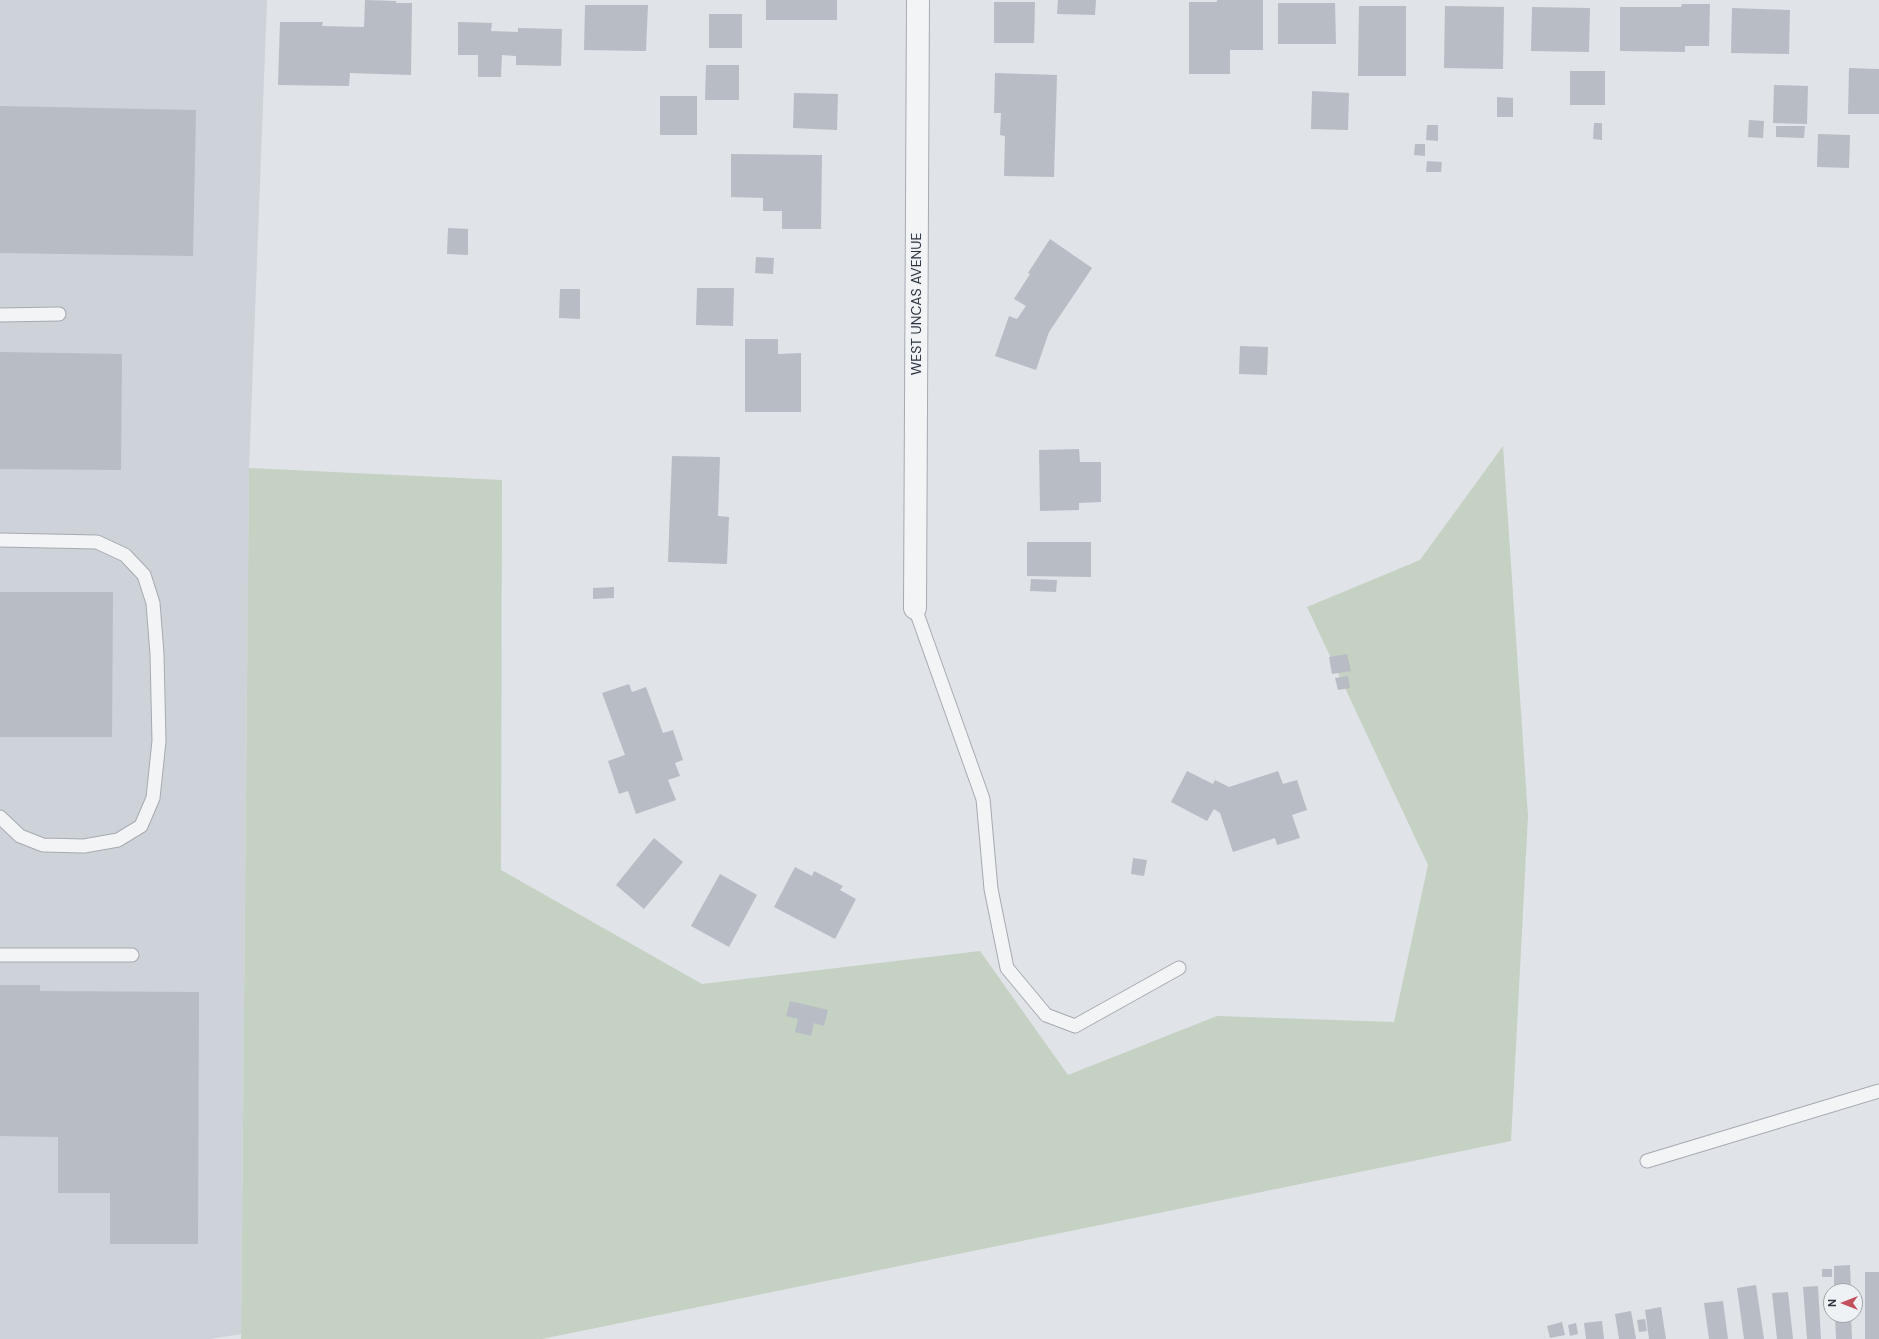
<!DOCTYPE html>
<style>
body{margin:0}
#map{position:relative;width:1879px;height:1339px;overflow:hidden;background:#e0e3e8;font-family:"DM Sans",sans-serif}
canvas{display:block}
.north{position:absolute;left:1823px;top:1283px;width:40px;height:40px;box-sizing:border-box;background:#eff2f5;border:1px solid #a0a5ab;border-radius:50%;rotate:270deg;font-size:11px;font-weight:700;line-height:16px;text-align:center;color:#2a313d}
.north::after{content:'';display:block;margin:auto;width:14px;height:18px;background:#c2505d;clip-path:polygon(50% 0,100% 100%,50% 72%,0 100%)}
</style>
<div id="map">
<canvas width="1879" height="1339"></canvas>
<div class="north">N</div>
</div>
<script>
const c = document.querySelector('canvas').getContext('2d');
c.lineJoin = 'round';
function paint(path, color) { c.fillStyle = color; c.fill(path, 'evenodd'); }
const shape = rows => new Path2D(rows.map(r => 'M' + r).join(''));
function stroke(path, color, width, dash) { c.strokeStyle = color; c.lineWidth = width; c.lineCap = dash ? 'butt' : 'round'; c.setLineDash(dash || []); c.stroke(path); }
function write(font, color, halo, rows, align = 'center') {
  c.font = font + ' "DM Sans",sans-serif'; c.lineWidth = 3; c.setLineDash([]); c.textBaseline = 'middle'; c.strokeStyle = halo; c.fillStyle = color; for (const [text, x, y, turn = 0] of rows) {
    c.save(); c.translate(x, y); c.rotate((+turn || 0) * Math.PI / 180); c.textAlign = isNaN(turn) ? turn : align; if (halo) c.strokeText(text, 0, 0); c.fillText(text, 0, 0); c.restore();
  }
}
paint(shape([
 [0,0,267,0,249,468,241,1334,210,1339,0,1339]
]), '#ced2d9');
paint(shape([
 [1503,446,1528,816,1511,1141,542,1339,241,1339,249,468,502,480,501,870,702,984,980,951,1068,1075,1217,1016,1394,1022,1428,865,1307,607,1420,560]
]), '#c5d1c2');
paint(shape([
 [365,0,396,1,396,3,412,3,411,75,350,73,349,86,278,85,280,22,323,22,322,26,364,27],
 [766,0,837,0,837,20,766,20],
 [1058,0,1096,0,1095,15,1057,14],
 [1217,0,1263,0,1263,50,1230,50,1230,74,1189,74,1189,2,1217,2],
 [994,2,1035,2,1034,43,994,43],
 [1278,3,1335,3,1336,44,1278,44],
 [1682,4,1710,4,1709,46,1685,46,1685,52,1620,51,1620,7,1681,7],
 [585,5,648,5,646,51,584,50],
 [1359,6,1406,6,1406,76,1358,76],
 [1445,6,1504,7,1503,69,1444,68],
 [1532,7,1590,8,1589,52,1531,51],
 [1732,8,1790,10,1789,54,1731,53],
 [709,14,742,14,742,48,709,48],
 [458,22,492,23,491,31,518,32,518,28,562,29,561,66,516,65,516,56,502,55,501,77,478,77,478,55,458,55],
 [706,65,739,65,739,100,705,100],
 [1849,68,1879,69,1879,114,1848,114],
 [1570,71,1605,71,1605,105,1570,105],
 [995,73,1057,75,1054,177,1004,176,1005,136,1000,135,1001,113,994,113],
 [1774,85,1808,86,1807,124,1773,123],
 [1312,91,1349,93,1348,130,1311,129],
 [794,93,838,94,837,130,793,128],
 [660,96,697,96,697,135,660,135],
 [1497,97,1513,98,1513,117,1497,117],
 [0,106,196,110,193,256,0,253],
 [1749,120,1764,121,1763,138,1748,137],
 [1594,123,1602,123,1602,140,1593,139],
 [1427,125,1438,125,1438,141,1426,140],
 [1776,126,1805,126,1804,138,1776,137],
 [1818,134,1850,135,1849,168,1817,167],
 [1415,144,1425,144,1425,156,1414,155],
 [731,154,822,155,821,229,782,229,782,211,763,211,763,198,731,197],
 [1427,161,1442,162,1441,172,1426,172],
 [448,228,468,229,468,255,447,254],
 [1050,239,1092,268,1049,332,1036,370,995,356,1009,316,1017,319,1026,306,1014,299,1030,274,1028,273],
 [756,257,774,258,773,274,755,273],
 [697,288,734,288,733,326,696,325],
 [560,289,580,289,580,319,559,318],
 [745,339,778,339,778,354,801,353,801,412,745,412],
 [1240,346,1268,347,1267,375,1239,374],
 [0,352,122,354,121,470,0,469],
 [1079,449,1080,462,1101,462,1101,502,1079,503,1079,510,1040,511,1039,450],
 [672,456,720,457,718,516,729,517,727,564,668,562],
 [1027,542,1091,542,1091,577,1027,576],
 [1031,579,1057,580,1056,592,1030,591],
 [614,587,614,598,593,599,593,588],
 [0,592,113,592,112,737,0,737],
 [1347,654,1351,671,1332,674,1329,657],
 [1348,676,1350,688,1338,690,1335,678],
 [629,684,632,692,646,687,663,733,673,730,683,760,675,763,680,776,668,780,676,800,636,814,628,791,619,794,608,761,625,755,602,693],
 [1187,771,1213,784,1215,780,1229,787,1278,771,1283,784,1297,780,1307,810,1292,815,1300,838,1277,845,1275,838,1233,852,1220,813,1214,809,1207,821,1171,802],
 [654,838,683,862,644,909,616,885],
 [1133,858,1147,860,1144,876,1131,874],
 [795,867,812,876,814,871,843,886,840,890,856,899,835,939,774,907],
 [720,874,757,895,729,947,691,926],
 [0,985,40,985,40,991,199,992,198,1244,110,1244,110,1193,58,1193,58,1137,0,1136],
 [790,1001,828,1010,824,1026,814,1023,811,1036,795,1032,798,1019,786,1016],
 [1850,1265,1851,1291,1834,1291,1834,1266],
 [1822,1269,1832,1269,1832,1277,1822,1277],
 [1865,1272,1879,1272,1879,1339,1865,1339],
 [1756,1285,1764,1339,1744,1339,1737,1288],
 [1818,1286,1821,1339,1807,1339,1803,1287],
 [1788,1292,1793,1339,1777,1339,1772,1293],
 [1723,1301,1728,1339,1709,1339,1704,1303],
 [1661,1307,1666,1339,1649,1339,1645,1310],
 [1631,1311,1636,1339,1619,1339,1615,1314],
 [1835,1315,1851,1315,1852,1339,1836,1339],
 [1645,1319,1647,1331,1639,1332,1637,1320],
 [1602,1321,1604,1339,1586,1339,1584,1323],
 [1562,1322,1565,1335,1550,1338,1547,1326],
 [1576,1323,1578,1334,1570,1336,1568,1325]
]), '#b8bcc4');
const service = shape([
 [0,315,59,314],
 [0,540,97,542,125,555,144,575,153,603,157,654,159,741,153,798,141,826,118,840,84,846,43,845,20,836,0,817],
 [915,608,983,799,991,889,1007,968,1046,1015,1075,1026,1179,968],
 [0,955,132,955],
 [1647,1161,1879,1091]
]);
const minor = shape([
 [915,608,918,0]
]);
stroke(service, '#a6aab1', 15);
stroke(minor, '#a6aab1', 24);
stroke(service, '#f2f4f6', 13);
stroke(minor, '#f2f4f6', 22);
write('14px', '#2a313d', '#eff2f5', [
 ["WEST UNCAS AVENUE",917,304,-90]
]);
</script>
